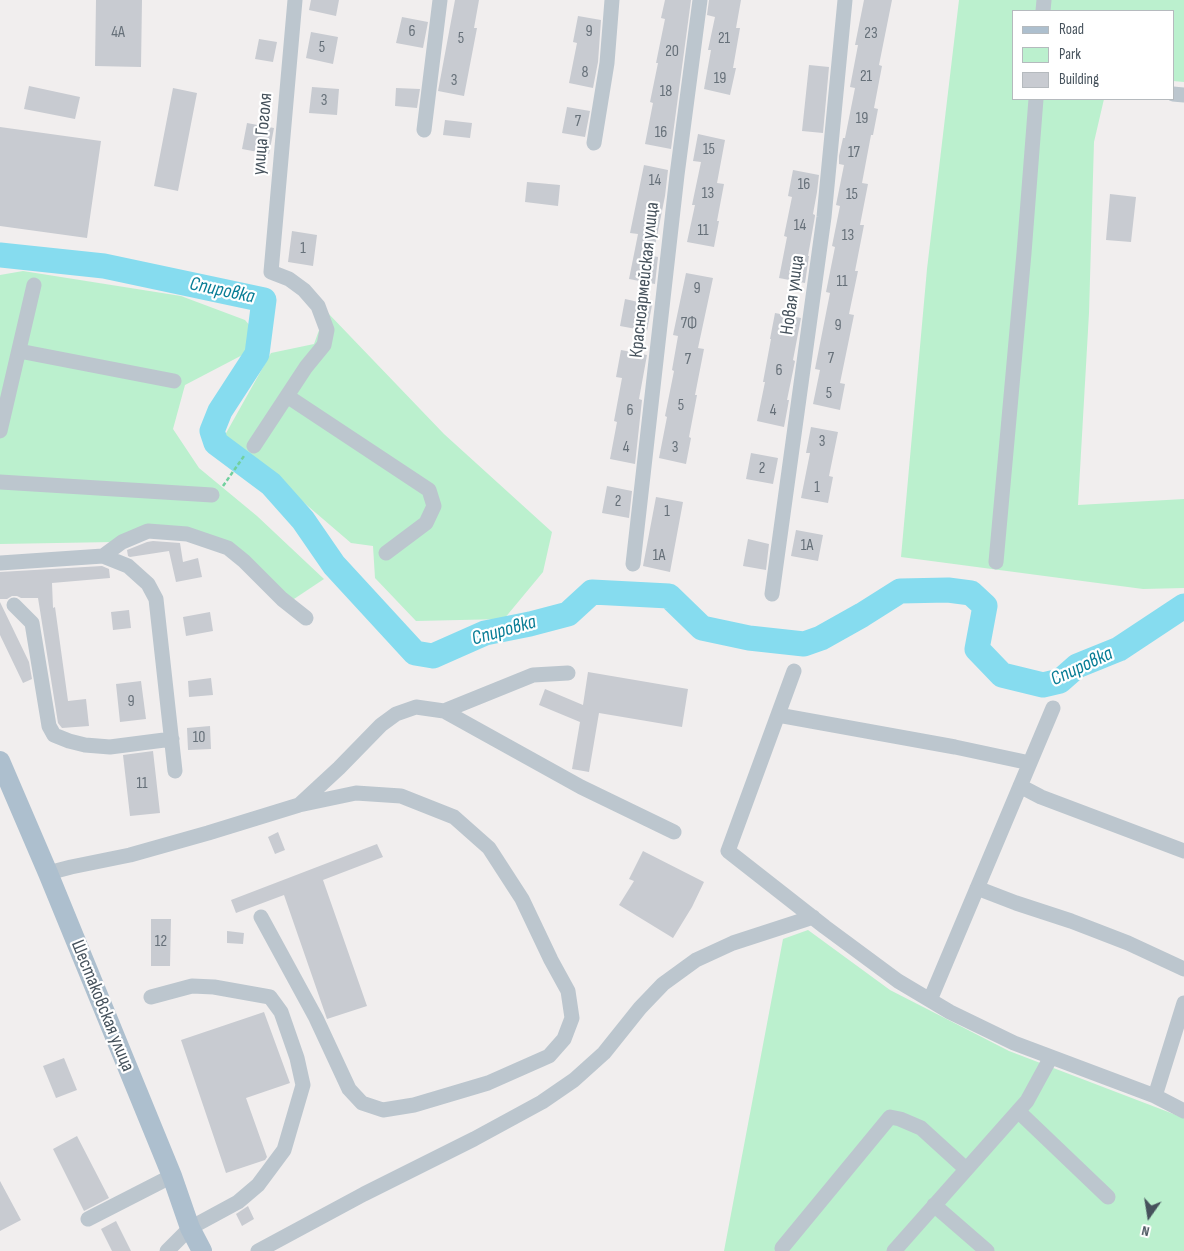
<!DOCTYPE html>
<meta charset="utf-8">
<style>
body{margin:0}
#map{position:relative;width:1184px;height:1251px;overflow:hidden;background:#f1eeee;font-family:"Sofia Sans Condensed",sans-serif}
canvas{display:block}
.legend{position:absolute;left:1012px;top:10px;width:162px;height:90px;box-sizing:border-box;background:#fff;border:1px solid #b5babe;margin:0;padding:6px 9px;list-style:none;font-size:15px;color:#46525c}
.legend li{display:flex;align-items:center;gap:10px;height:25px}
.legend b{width:25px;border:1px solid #b5babe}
.north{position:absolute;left:1124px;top:1191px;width:50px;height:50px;-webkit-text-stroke:4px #fff;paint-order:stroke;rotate:193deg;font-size:14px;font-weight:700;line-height:20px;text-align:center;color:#46525c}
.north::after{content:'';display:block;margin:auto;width:18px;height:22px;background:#46525c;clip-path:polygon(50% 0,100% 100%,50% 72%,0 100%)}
</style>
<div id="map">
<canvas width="1184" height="1251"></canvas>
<ul class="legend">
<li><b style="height:6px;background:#adbfce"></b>Road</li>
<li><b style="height:14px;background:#bbf0ce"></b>Park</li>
<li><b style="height:14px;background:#c8cbd1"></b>Building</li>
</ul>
<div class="north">N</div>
</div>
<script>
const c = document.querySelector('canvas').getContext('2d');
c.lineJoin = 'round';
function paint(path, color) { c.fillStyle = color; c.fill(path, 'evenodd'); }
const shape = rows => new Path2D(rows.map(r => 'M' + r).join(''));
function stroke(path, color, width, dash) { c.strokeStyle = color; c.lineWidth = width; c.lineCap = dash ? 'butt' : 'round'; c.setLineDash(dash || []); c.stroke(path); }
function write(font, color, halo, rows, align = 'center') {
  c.font = font + ' "Sofia Sans Condensed",sans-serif'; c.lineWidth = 4.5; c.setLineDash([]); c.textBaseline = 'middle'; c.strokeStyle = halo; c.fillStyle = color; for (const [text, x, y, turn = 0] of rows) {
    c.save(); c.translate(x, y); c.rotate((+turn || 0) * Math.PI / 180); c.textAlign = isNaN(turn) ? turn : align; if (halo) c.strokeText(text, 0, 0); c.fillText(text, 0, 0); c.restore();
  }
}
paint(shape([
 [959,0,1184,0,1184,82,1173,81,1173,11,1013,11,1013,99,1104,99,1094,142,1089,313,1078,505,1184,499,1184,588,1143,589,901,557,927,269],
 [23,271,181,296,245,320,256,333,252,350,185,385,173,429,199,468,257,516,324,579,291,601,197,532,114,542,0,544,0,275],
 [326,311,444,434,552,532,543,572,504,619,416,621,375,578,373,546,351,543,225,435,271,353,314,344],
 [808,930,890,990,1009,1051,1184,1118,1184,1251,724,1251,783,939]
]), '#bbf0ce');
stroke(shape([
 [0,255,104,266,264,300,257,354,220,411,212,431,216,443,271,484,303,520,334,565,415,653,433,656,485,633,530,624,568,614,592,592,669,596,702,628,749,638,804,644,821,638,862,615,900,591,948,590,971,593,985,606,977,649,1002,675,1043,685,1060,681,1077,666,1119,649,1184,606]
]), '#86dcef', 25);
paint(shape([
 [96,0,142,0,141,67,95,66],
 [311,0,339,0,336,16,309,10],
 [455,0,479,0,474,28,477,28,464,96,438,91],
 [665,0,691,0,671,149,645,144,653,103,650,102,658,63,656,63,665,19,661,18],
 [709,0,741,0,736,28,740,28,733,68,736,68,730,95,704,89,711,50,708,50,715,17,707,15],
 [864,0,892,0,879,65,882,66,874,108,878,109,873,135,871,135,862,183,868,184,860,225,864,225,855,271,858,271,849,314,854,315,840,383,845,384,840,410,813,404,820,370,815,369,830,293,826,292,835,247,832,246,840,206,836,205,844,165,839,164,839,156,843,138,845,138,855,88,850,87,858,45,855,45],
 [578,16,601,20,598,62,593,88,569,83,577,43,573,42],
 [402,17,428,22,423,48,396,43],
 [311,32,338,37,333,64,306,58],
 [259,39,277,42,273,62,255,59],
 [809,65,829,67,823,133,802,131],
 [29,86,80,97,75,119,24,109],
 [312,87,339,89,337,115,309,113],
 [173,88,197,93,178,191,154,186],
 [396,88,420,89,417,108,395,106],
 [567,107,590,111,585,137,562,133],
 [445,120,472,123,470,138,443,135],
 [247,123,274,128,269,154,242,149],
 [0,127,101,141,87,238,0,226],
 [698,134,725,140,717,183,724,184,717,221,719,221,714,247,687,242,695,205,692,205,701,162,693,161],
 [644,165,668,170,665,196,653,256,658,257,655,284,629,279,638,234,630,233],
 [793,170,819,175,817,192,813,214,815,215,815,216,808,256,809,256,805,283,779,278,787,237,784,236,792,197,788,196],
 [527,182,560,185,558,206,525,202],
 [1110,194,1136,197,1131,242,1106,240],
 [292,231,317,235,313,266,288,262],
 [686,273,713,278,698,348,704,349,695,395,697,395,689,437,691,438,686,464,659,458,667,417,665,416,674,371,672,370,678,336,673,335],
 [625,299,652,305,647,331,620,326],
 [775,313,801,318,793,360,795,361,794,366,787,400,789,400,784,427,757,421,765,382,763,382,771,339,770,339],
 [621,350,647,355,639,399,642,400,635,464,610,459,617,422,614,421,622,378,616,377],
 [811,427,838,432,829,476,833,477,828,503,801,498,810,453,806,453],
 [751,453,778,458,773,484,746,479],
 [607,486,632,491,629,518,602,513],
 [656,497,683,502,670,572,643,566],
 [796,530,823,535,818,561,791,556],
 [748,539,769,544,766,570,743,566],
 [153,541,180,543,183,562,198,558,202,577,176,582,169,551,130,557,128,556,127,550,147,542],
 [102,566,109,569,110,578,52,583,53,608,55,607,68,701,86,699,89,726,62,728,58,723,38,598,21,598,17,596,12,596,7,599,0,599,0,572],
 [0,602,29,662,32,679,23,683,0,635],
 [129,610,131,628,113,630,111,612],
 [210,612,213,631,186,636,183,617],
 [588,672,688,689,682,727,599,713,589,772,572,769,580,722,539,705,545,689,583,705],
 [211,678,213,695,189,697,188,681],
 [141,681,146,719,120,722,116,684],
 [210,726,211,749,188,750,187,728],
 [153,751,160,813,130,816,123,755],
 [278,832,285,850,275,854,268,837],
 [377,844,383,857,323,880,367,1006,327,1019,284,895,236,913,231,900],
 [643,851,704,882,692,907,673,938,619,905,634,881,629,879],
 [151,919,171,919,170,966,151,966],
 [227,931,244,933,243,944,227,943],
 [264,1012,290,1083,246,1098,267,1157,265,1160,226,1173,181,1040],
 [64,1058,77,1090,56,1098,43,1066],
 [77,1136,109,1198,84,1211,53,1149],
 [0,1181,21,1220,0,1231],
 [248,1206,254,1219,242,1226,236,1214],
 [116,1221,131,1251,112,1251,101,1229]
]), '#c8cbd1');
stroke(shape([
 [223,486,244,456]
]), '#71d09e', 2.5, [4, 2.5]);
stroke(shape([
 [1043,11,1044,0],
 [1173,94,1184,95],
 [424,130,440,0],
 [594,143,607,63,612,0],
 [19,351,174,381],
 [287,396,429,490,434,506,426,523,386,553],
 [0,431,34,285],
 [254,446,306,367,324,345,327,330,318,306,304,290,289,279,271,272,295,0],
 [0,482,212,495],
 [103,556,122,542,148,531,187,534,228,548,244,561,282,599,306,618],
 [996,562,1024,253,1036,99],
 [0,563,103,556,128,566,148,584,156,599,175,771],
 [633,564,677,175,700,0],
 [772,594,824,217,845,0],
 [14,605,32,623,49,726,54,735,69,741,85,745,110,747,172,739],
 [794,671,728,851,825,927,898,981,950,1012,1014,1043,1155,1096,1184,1111],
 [444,711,533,675,568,673],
 [778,715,955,747,1030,763],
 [1020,786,1041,797,1184,851],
 [48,873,71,867,130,855,208,833,299,805,339,768,381,725,396,714,416,707,444,711,581,787,674,832],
 [977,888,1016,903,1071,921,1128,943,1184,969],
 [261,917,316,1018,349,1089,362,1103,383,1110,414,1105,488,1083,549,1056,564,1039,572,1018,568,991,551,960,522,899,489,848,454,817,401,796,356,793,299,805],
 [151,997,192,986,214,987,270,997,281,1012,297,1058,303,1085,284,1150,258,1185,238,1202,190,1228,167,1251],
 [930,1000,1053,708],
 [1155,1096,1184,1003],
 [1018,1111,1108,1197],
 [934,1205,987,1251],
 [88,1219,172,1176],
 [782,1248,890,1117,900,1119,921,1128,966,1169],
 [258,1251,364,1194,474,1139,542,1102,574,1080,604,1053,640,1008,663,984,696,960,733,943,813,917],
 [894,1251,1027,1101,1051,1057]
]), '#bcc6ce', 15);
stroke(shape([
 [0,761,48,873,172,1176,190,1228,202,1251]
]), '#adbfce', 20);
write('16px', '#667079', null, [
 ["6",412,32],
 ["9",589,32],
 ["4А",118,33],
 ["23",871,34],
 ["5",461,39],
 ["21",724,39],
 ["5",322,48],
 ["20",672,52],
 ["8",585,73],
 ["21",866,77],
 ["19",720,79],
 ["3",454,81],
 ["18",666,92],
 ["3",324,101],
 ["19",862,119],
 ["7",578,122],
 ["16",661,133],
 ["15",709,150],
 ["17",854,153],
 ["14",655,181],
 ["16",804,185],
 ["13",708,194],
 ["15",852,195],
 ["14",800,226],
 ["11",703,231],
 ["13",848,236],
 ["1",303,249],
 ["11",842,282],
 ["9",697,289],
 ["7Ф",689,324],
 ["9",838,326],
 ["7",831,359],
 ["7",688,360],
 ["6",779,371],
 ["5",829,394],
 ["5",681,406],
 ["6",630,411],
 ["4",773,411],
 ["3",822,442],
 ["4",626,448],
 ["3",675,448],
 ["2",762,469],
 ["1",817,488],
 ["2",618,502],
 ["1",667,512],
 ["1А",807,546],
 ["1А",659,556],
 ["9",131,702],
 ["10",199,738],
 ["11",142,784],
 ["12",161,942]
]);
write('19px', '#46525c', '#fff', [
 ["улица Гоголя",263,134,-85],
 ["Красноармейская улица",645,280,-84],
 ["Новая улица",793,295,-82],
 ["Шестаковская улица",102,1006,68]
]);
write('italic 20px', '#087d96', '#fff', [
 ["Спировка",222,291,12],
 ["Спировка",504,631,-16],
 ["Спировка",1082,667,-25]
]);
</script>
